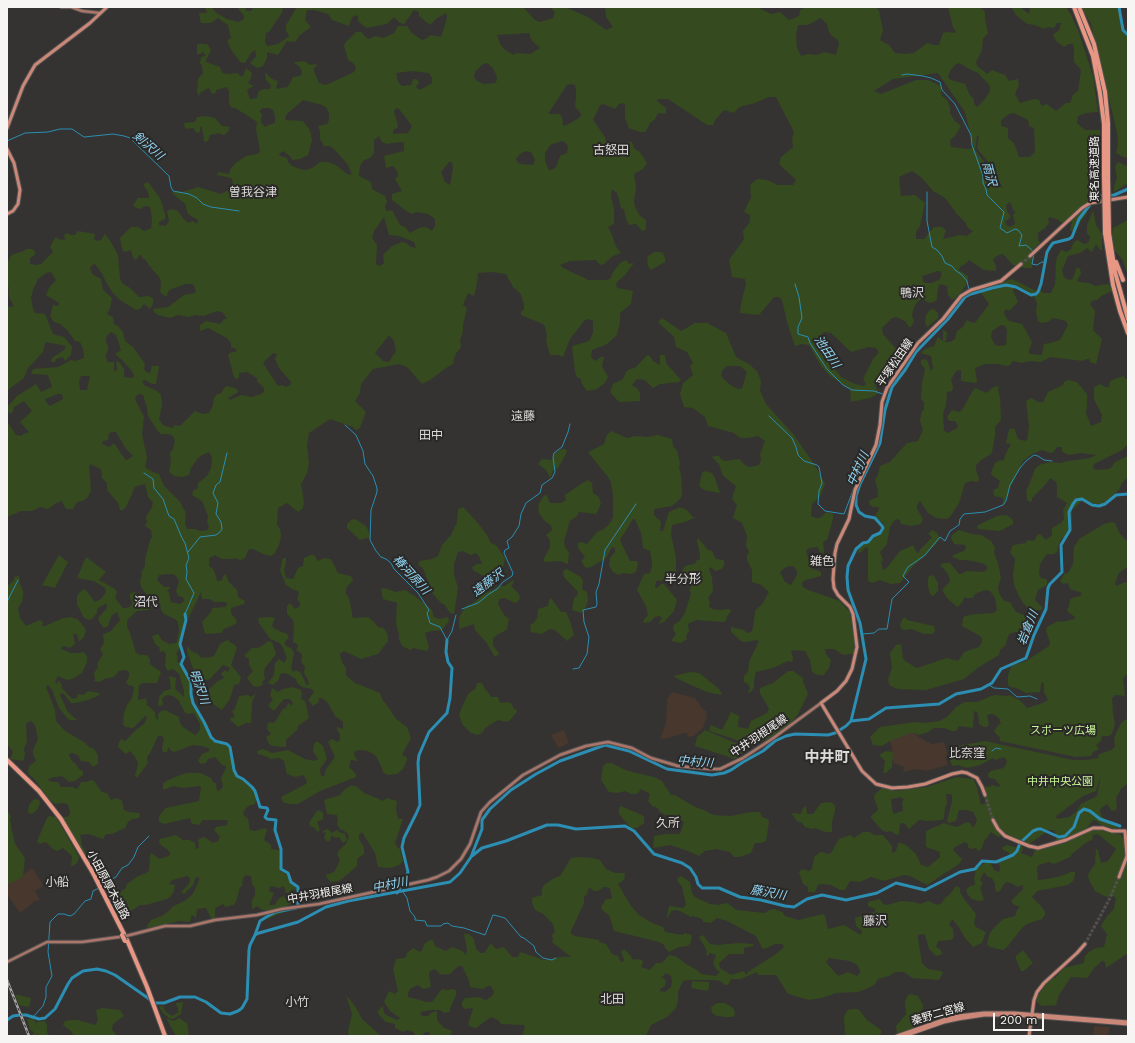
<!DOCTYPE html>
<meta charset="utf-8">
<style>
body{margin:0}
#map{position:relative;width:1135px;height:1043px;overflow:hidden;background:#343331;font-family:"Work Sans",sans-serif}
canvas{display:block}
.frame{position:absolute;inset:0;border:8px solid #f6f5f3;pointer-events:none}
.scale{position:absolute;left:993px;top:1013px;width:51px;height:18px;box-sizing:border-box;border:2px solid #f6f5f3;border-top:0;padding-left:5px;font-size:12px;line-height:14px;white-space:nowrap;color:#f6f5f3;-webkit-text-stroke:3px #2a2927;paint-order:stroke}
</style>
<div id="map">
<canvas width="1135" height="1043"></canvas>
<div class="frame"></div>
<div class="scale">200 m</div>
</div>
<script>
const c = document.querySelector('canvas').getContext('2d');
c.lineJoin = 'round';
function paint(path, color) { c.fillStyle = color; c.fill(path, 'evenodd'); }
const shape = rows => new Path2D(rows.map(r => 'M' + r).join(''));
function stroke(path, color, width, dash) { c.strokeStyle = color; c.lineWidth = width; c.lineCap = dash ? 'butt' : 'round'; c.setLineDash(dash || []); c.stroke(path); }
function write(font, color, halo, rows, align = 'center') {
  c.font = font + ' "Work Sans","Noto Sans JP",sans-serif'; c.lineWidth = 4; c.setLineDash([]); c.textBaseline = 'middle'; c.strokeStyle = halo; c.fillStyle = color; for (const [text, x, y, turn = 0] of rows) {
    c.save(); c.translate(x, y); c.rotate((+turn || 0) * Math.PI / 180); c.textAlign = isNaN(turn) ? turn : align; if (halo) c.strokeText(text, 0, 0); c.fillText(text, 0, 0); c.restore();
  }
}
paint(shape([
 [672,692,695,698,703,709,707,712,706,720,703,728,694,736,688,737,687,733,685,733,668,738,660,739,666,723,667,699],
 [564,730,569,743,558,748,551,735],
 [912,732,925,741,932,744,944,742,947,752,946,759,948,765,926,771,917,769,903,772,904,767,893,763,892,749,889,737],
 [31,869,33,869,43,885,42,887,35,891,40,900,35,901,20,913,7,894,7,883,14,880],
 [1094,1026,1110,1027,1108,1036,1093,1036]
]), '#47372c');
paint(shape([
 [205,7,212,7,215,12,227,19,238,22,243,20,244,16,237,7,246,7,246,11,251,11,254,7,282,7,283,11,269,32,266,33,265,42,267,46,278,44,288,37,289,35,286,31,286,25,297,7,523,7,535,20,540,22,553,18,555,12,550,7,565,7,588,17,606,30,613,27,606,17,605,7,757,7,771,14,780,12,789,20,799,16,800,10,806,7,876,7,879,11,883,30,880,40,889,45,895,53,907,54,914,53,927,43,934,45,939,45,943,33,949,32,955,33,956,32,953,27,948,7,980,7,985,12,985,19,988,33,983,39,982,50,976,62,977,66,987,74,992,70,1005,75,1009,81,1018,79,1019,86,1017,89,1015,94,1020,103,1034,99,1039,100,1042,106,1047,104,1056,111,1066,103,1070,103,1073,95,1076,92,1078,91,1081,70,1074,62,1074,49,1073,44,1068,44,1064,47,1056,41,1053,35,1059,30,1061,23,1057,23,1054,28,1049,27,1044,29,1035,25,1027,24,1016,15,1011,7,1020,7,1029,14,1030,7,1066,7,1071,15,1078,30,1093,76,1098,112,1086,113,1078,116,1077,123,1085,130,1100,130,1100,181,1098,195,1091,198,1088,201,1087,213,1081,221,1075,232,1070,230,1072,222,1061,223,1059,220,1050,217,1048,219,1049,223,1045,228,1038,233,1038,240,1040,243,1032,250,1033,259,1032,268,1026,268,1013,265,1003,254,999,255,995,257,993,260,996,266,996,271,984,270,969,260,965,264,960,267,959,270,968,276,968,281,963,290,955,298,952,300,948,295,947,286,940,284,938,288,937,299,934,302,929,303,922,299,918,301,914,307,912,315,914,321,911,327,909,327,905,321,896,317,892,318,882,328,883,334,897,350,894,360,883,378,875,385,879,393,870,398,851,402,850,389,830,376,821,366,809,345,802,344,795,346,787,322,782,300,779,297,774,297,759,315,740,313,741,304,746,284,745,279,732,277,729,260,744,239,743,231,750,222,750,215,744,212,751,197,750,185,757,179,767,180,778,185,793,185,796,180,779,164,781,157,793,147,792,138,794,132,776,97,769,97,755,103,739,107,734,113,724,110,715,120,713,125,707,125,668,99,658,99,657,101,666,108,666,114,658,113,655,119,650,123,649,126,645,132,640,132,629,128,625,118,625,105,624,103,619,104,615,109,603,104,600,105,593,120,605,137,609,154,615,152,619,146,624,146,628,142,632,142,634,148,640,152,647,163,643,169,634,174,636,187,634,201,635,207,640,216,646,220,646,228,645,230,642,231,636,224,629,225,626,219,624,209,621,208,617,193,612,189,611,197,614,209,614,224,608,227,613,237,615,245,621,253,613,256,604,264,600,265,596,260,593,260,570,261,560,265,562,267,573,273,583,277,588,280,606,280,610,279,613,272,621,262,626,260,629,264,634,263,625,275,617,282,616,286,618,288,633,291,631,304,620,313,620,322,617,335,607,344,592,350,591,357,595,361,601,357,604,357,602,366,608,377,605,383,597,389,587,391,582,384,581,379,577,377,575,372,572,346,589,341,593,333,593,321,589,319,585,320,570,339,563,357,558,355,550,355,546,341,547,335,545,327,543,324,521,315,521,312,524,309,524,304,520,293,513,287,506,274,492,272,478,273,477,283,474,296,468,293,463,305,467,308,463,325,463,331,460,340,461,347,455,355,453,364,446,368,430,380,422,384,407,367,399,364,373,369,361,384,360,393,355,401,366,412,360,428,356,430,353,427,330,419,309,433,307,446,309,463,307,473,301,484,304,501,303,508,298,512,287,503,278,508,277,525,280,529,281,535,280,542,275,553,271,556,263,554,253,549,249,549,245,558,240,560,235,558,230,559,222,559,215,555,209,558,209,566,213,569,216,576,217,581,221,581,224,575,226,574,228,581,237,590,238,597,245,601,244,604,231,608,231,613,237,621,236,624,224,629,221,633,205,634,202,622,211,612,212,608,225,607,227,605,226,602,214,602,210,599,202,599,201,592,189,617,186,620,181,646,176,654,178,656,177,662,183,664,191,682,192,695,194,702,207,724,212,736,212,741,228,746,232,751,235,764,236,776,240,779,248,781,254,787,258,795,255,804,248,806,244,811,243,814,248,819,250,830,255,831,265,828,267,830,264,840,271,845,271,849,279,850,280,870,286,874,290,882,296,886,297,888,295,890,293,889,289,893,286,893,284,886,279,888,271,886,269,889,269,891,274,893,269,905,275,905,278,899,283,896,287,899,290,899,291,903,287,906,287,911,267,919,266,915,270,913,270,910,262,910,257,906,255,907,253,909,252,908,252,900,255,895,255,888,252,884,251,876,246,875,243,878,242,887,240,887,236,902,233,905,226,907,223,904,215,908,215,918,211,918,206,908,197,909,196,919,194,916,191,915,191,919,189,922,180,921,148,928,147,926,151,920,162,916,169,911,172,907,186,900,193,894,199,880,199,877,195,878,194,884,184,894,181,892,189,884,190,879,188,876,172,880,169,884,175,885,174,891,171,896,167,899,146,905,140,905,131,911,120,917,117,917,114,911,117,895,121,891,125,889,127,884,138,876,146,873,149,871,150,855,152,853,159,859,169,856,170,853,167,849,162,846,159,842,160,839,176,835,183,840,190,840,195,843,196,849,199,848,198,840,201,838,204,837,213,843,218,841,220,837,214,830,216,827,227,825,228,820,203,820,199,825,192,824,190,818,164,824,159,822,159,816,163,811,166,808,199,801,201,788,200,786,183,788,174,786,163,790,163,784,166,781,183,774,187,773,200,773,211,778,213,782,216,783,217,791,219,791,223,787,221,778,225,770,226,766,222,765,215,757,208,759,206,763,201,764,198,761,202,754,208,752,210,749,202,746,193,745,174,752,170,750,169,747,168,748,167,752,163,752,162,749,164,739,162,736,158,736,150,753,147,757,148,763,140,774,136,778,135,776,138,764,136,758,130,751,126,754,118,747,119,742,121,739,125,741,138,728,144,724,147,718,146,716,144,717,133,728,125,727,123,724,124,713,127,705,132,698,134,688,133,686,128,685,126,682,129,677,129,672,126,670,119,671,114,677,104,679,100,682,94,681,95,679,94,673,98,667,97,664,103,654,100,649,104,643,103,635,104,634,111,631,120,620,117,612,112,615,108,626,104,628,99,622,98,618,107,608,106,603,97,609,97,613,92,619,89,620,84,618,77,604,77,596,81,591,85,589,95,602,101,599,106,592,105,588,94,581,77,578,86,557,106,572,99,580,115,589,117,592,115,598,123,608,127,608,131,606,132,603,130,597,130,594,133,592,137,593,134,606,137,609,140,606,141,600,151,598,151,595,147,595,141,587,140,581,142,575,141,573,142,571,145,566,145,559,150,540,152,537,151,530,145,526,147,522,146,517,152,507,153,502,148,497,145,484,140,485,135,487,126,507,123,510,120,510,118,503,107,490,107,483,102,478,101,469,90,464,89,467,91,491,87,498,83,501,77,502,73,509,66,509,62,501,56,503,48,509,40,507,32,511,21,511,7,517,7,421,16,435,22,436,23,434,29,432,20,422,32,411,24,401,14,407,13,412,9,414,7,407,17,396,36,384,41,392,52,387,48,375,31,374,33,369,58,367,71,360,75,361,84,358,83,349,80,342,75,341,67,330,60,324,54,322,50,316,53,305,58,306,59,303,46,295,49,288,56,280,51,272,46,273,38,279,33,290,31,298,33,309,35,313,45,314,53,334,64,337,70,344,72,347,71,355,65,361,63,357,56,359,55,362,51,362,52,358,64,350,66,346,46,342,44,346,43,352,28,368,24,378,9,389,7,392,7,306,13,307,13,304,9,298,7,265,11,255,21,252,27,249,33,249,35,252,35,255,30,258,30,264,36,265,41,264,53,252,50,247,55,238,57,237,58,239,65,240,64,235,67,233,71,235,75,235,78,231,95,234,94,239,96,241,101,240,105,234,111,242,118,255,120,279,123,284,130,288,139,297,148,296,153,298,153,304,150,309,144,304,140,309,136,310,131,307,120,300,112,292,105,280,102,274,95,264,92,265,90,268,92,274,101,279,103,290,112,298,110,308,107,314,113,317,114,324,118,326,123,332,125,341,133,347,145,364,144,369,146,372,150,373,152,366,158,366,159,367,156,384,152,384,145,380,142,381,144,385,157,391,161,395,162,405,159,419,163,425,172,428,175,425,180,426,195,411,203,414,209,413,213,405,214,398,217,394,220,394,226,386,235,388,238,390,237,393,228,398,230,400,241,395,251,397,259,395,264,392,264,388,257,381,257,378,247,372,239,373,239,378,236,379,234,377,228,355,230,353,237,351,236,349,231,347,231,343,227,338,208,328,200,331,200,325,206,321,220,324,224,319,227,319,224,314,222,312,217,311,204,316,195,315,189,317,178,315,170,318,158,315,154,312,153,309,168,307,184,295,195,293,196,291,193,284,186,284,169,290,166,297,160,292,161,285,160,278,151,268,145,259,143,259,140,254,136,260,133,258,131,250,125,252,123,251,121,244,120,238,131,227,138,227,144,231,151,228,152,219,150,207,145,206,140,209,136,208,133,205,138,198,149,198,148,192,144,186,144,184,148,182,160,198,165,214,165,219,159,222,159,225,166,226,169,221,167,211,172,209,178,211,182,217,188,223,193,221,197,224,198,220,188,214,185,204,172,193,177,191,182,192,198,187,221,194,229,190,233,182,231,178,217,175,218,172,229,174,231,168,237,162,246,156,257,154,259,153,260,150,256,129,257,122,245,114,235,108,232,108,229,104,229,92,227,87,216,90,216,93,212,94,209,88,201,92,199,96,197,92,198,79,203,73,202,65,200,64,201,57,206,56,203,52,200,54,197,54,197,44,206,44,208,45,211,50,206,60,206,62,220,67,222,73,229,74,238,73,240,76,243,76,246,68,252,73,251,78,248,83,254,86,247,90,250,99,257,98,258,92,263,89,270,89,271,85,266,80,265,73,266,73,272,79,278,81,276,89,287,87,290,83,293,77,300,76,302,74,301,69,299,66,294,63,295,62,304,61,310,65,316,64,317,66,314,68,314,71,317,78,319,83,326,85,354,72,356,67,352,62,348,60,344,46,345,43,356,32,361,32,368,39,376,36,383,38,394,33,398,26,407,26,412,33,422,40,427,38,430,35,441,37,447,18,446,13,437,18,430,25,419,16,419,12,414,10,404,24,400,23,394,17,387,24,366,28,358,21,358,15,352,17,349,26,332,20,328,14,314,10,307,10,305,20,311,27,300,35,295,42,287,41,278,55,267,52,267,58,263,66,257,68,250,63,256,56,255,50,251,53,245,63,240,62,230,48,227,40,231,38,228,25,218,18,211,23,201,23,199,13,207,13],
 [821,18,827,24,829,32,832,36,838,40,839,44,836,55,825,52,816,55,808,54,801,56,797,48,796,36,798,25,808,25],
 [530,33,530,37,532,41,540,48,530,54,516,53,514,55,505,50,500,44,497,35],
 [487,63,493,68,497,77,496,83,484,84,477,81,474,77,475,72,483,64],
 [960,63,967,68,978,73,990,86,990,91,985,99,977,107,974,104,974,99,970,95,965,84,951,80,948,77,950,71,956,64],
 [412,71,429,73,432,78,432,83,420,90,416,87,419,82,416,79,413,79,411,85,402,86,398,82,396,73],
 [938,73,965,112,974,148,967,149,951,147,950,140,955,136,961,126,955,121,950,113,950,107,947,100,941,95,941,86,928,80,916,80,881,94,874,91,893,79],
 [571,84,575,85,576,91,576,97,575,107,580,112,581,115,579,118,565,126,563,125,562,117,560,114,548,114,567,85],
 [303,100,322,105,326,107,329,113,329,120,327,124,318,126,320,131,320,139,324,146,330,146,335,150,348,165,352,175,347,174,336,165,328,162,320,162,314,167,306,170,300,169,292,166,288,162,287,158,280,156,279,154,283,151,290,156,292,160,300,159,308,155,312,140,310,130,303,121,285,120,286,115],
 [263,108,269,108,273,110,275,116,275,123,268,125,265,127,261,122,262,114,259,111],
 [396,108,399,109,412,126,408,133,393,134,393,130,397,128,398,125,394,112],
 [1014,113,1028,120,1029,126,1034,128,1035,152,1030,157,1019,157,1014,143,1008,138,1008,128,1001,126,1001,120,1009,114],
 [979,135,977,147,978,150,987,160,1003,188,996,185,985,163,975,150,977,136],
 [379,136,382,142,386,144,401,142,404,143,404,151,384,156,386,168,393,166,398,172,398,176,395,179,402,191,392,194,392,200,408,212,413,214,416,212,428,214,435,219,435,226,432,231,426,227,419,228,410,233,405,227,400,225,392,210,386,211,385,206,387,202,385,196,372,189,371,182,359,176,360,166,364,160,370,158,374,153,374,140],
 [562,141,565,142,568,146,567,153,560,156,556,167,551,170,549,170,545,161,545,153,550,145],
 [526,151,531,152,535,160,533,165,520,164,517,162,516,159,520,154],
 [449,162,452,162,453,168,450,185,445,182,441,172],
 [912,171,922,178,933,191,945,198,957,214,965,222,968,228,973,231,967,236,960,235,943,239,946,230,942,227,934,227,924,239,916,239,916,232,920,226,925,203,915,195,901,196,899,177],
 [1010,202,1014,212,1016,211,1013,215,1015,224,1010,227,1006,225,1005,222,1011,217,1007,211,1006,205],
 [384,217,389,235,399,236,414,242,416,248,411,247,406,243,402,242,392,246,383,255,384,263,380,266,376,264,377,245,372,238,374,231],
 [938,271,940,271,942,275,939,280,931,283,925,283,923,281,922,276],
 [111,332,116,335,121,350,115,354,123,361,131,370,134,375,133,378,124,377,124,369,119,362,116,361,117,370,116,371,114,370,114,362,108,362,106,358,106,355,108,350,108,346,106,341,106,337],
 [824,332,831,333,851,352,869,347,876,348,879,352,873,359,863,379,866,384,863,386,855,384,841,377,817,346,819,337],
 [389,335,394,341,396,352,393,355,389,362,383,361,375,353],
 [273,353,277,354,275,359,279,368,291,382,290,385,286,387,283,385,278,386,263,363],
 [81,376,90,376,87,390,80,390,79,381],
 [58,394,62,394,63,399,50,406,46,402,45,399],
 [140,394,143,395,147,408,148,416,157,430,161,434,169,434,173,436,175,441,173,449,170,453,171,462,169,472,174,476,182,477,189,475,191,468,198,458,202,455,209,452,212,458,211,468,207,476,198,483,198,488,193,491,192,495,202,501,208,516,207,523,209,526,208,530,200,531,195,529,187,529,185,523,186,513,180,502,164,486,159,474,151,471,145,467,147,458,142,434,144,417,135,399,136,396],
 [112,432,116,432,126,449,133,456,127,460,125,459,114,443,110,447,102,444,103,441,108,440,109,433],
 [172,574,176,576,179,581,176,591,178,596,183,597,184,601,180,604,171,602,169,593,168,591,165,591,170,589,169,587,164,587,157,580,159,575],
 [157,603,160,603,161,610,164,614,175,619,178,622,179,631,177,641,176,643,169,644,162,640,158,634,152,636,155,644,160,648,159,650,160,652,164,651,166,654,165,666,168,671,173,669,179,674,184,691,184,697,179,692,175,689,176,678,169,676,171,689,164,691,159,697,158,705,161,706,163,704,162,699,166,695,173,696,179,701,184,711,187,714,194,713,200,724,200,729,198,733,195,735,183,727,180,723,179,717,165,710,161,711,158,714,158,721,155,716,155,712,147,705,146,698,138,700,139,685,143,683,157,683,161,672,150,664,150,659,147,655,140,655,136,653,130,633,127,627,127,620,137,611,149,610],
 [1081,7,1119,7,1122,23,1125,34,1128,34,1128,158,1121,156,1116,153,1118,145,1117,132,1091,24],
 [206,116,215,118,222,126,230,127,228,132,224,135,222,135,220,133,210,135,208,141,204,142,202,127,200,127,200,132,197,133,193,128,185,129,184,123,195,122,197,117],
 [1118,162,1123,164,1128,167,1128,183,1114,192,1114,186,1117,178,1115,167],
 [1093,210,1096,225,1102,234,1102,250,1100,250,1096,244,1092,252,1087,248,1080,253,1068,256,1062,270,1064,277,1066,279,1072,280,1077,267,1080,269,1081,273,1077,281,1078,282,1089,283,1095,286,1108,284,1112,289,1112,291,1101,296,1097,300,1093,300,1090,304,1095,311,1093,330,1102,339,1096,364,1090,362,1089,359,1086,359,1083,361,1050,357,1041,362,1031,361,1021,363,1013,361,1010,365,1007,366,997,364,985,364,975,368,977,381,975,383,961,381,961,370,959,370,956,371,951,380,953,387,952,391,947,392,946,404,943,415,944,431,948,433,957,428,958,425,955,421,949,421,947,417,952,410,959,412,962,410,972,392,975,388,987,393,992,388,997,386,999,387,998,390,1000,397,1001,420,995,427,995,436,992,452,991,454,981,460,976,465,976,470,979,478,978,482,971,481,965,483,959,503,950,517,947,519,936,518,928,513,920,501,917,505,917,509,923,519,921,524,911,526,901,524,900,520,896,519,893,522,890,527,887,544,880,552,883,560,881,562,883,570,886,569,900,551,907,548,913,545,917,553,918,553,920,550,932,537,928,534,931,531,933,530,937,533,940,539,922,559,913,566,900,583,891,584,880,580,872,583,868,581,868,548,866,547,861,552,858,553,857,552,859,548,869,539,883,532,884,527,883,523,877,519,875,516,879,509,878,507,873,507,869,504,870,500,878,497,878,491,875,480,878,475,880,466,890,462,907,443,918,441,923,430,920,420,922,411,924,410,924,402,921,399,922,384,925,369,921,364,921,360,924,359,927,360,931,371,933,368,931,356,921,353,925,349,934,346,938,337,943,341,943,330,947,332,946,341,943,342,950,342,955,339,957,331,963,327,967,320,970,322,975,323,989,304,981,293,981,289,1012,279,1036,291,1041,289,1042,293,1051,293,1055,284,1056,262,1057,257,1061,250,1067,252,1071,249,1074,242,1077,240,1084,244,1086,244,1089,241,1090,237,1087,233,1087,226],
 [1016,285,1029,292,1034,297,1037,303,1036,312,1038,321,1041,323,1048,322,1053,318,1066,321,1068,325,1060,340,1050,343,1044,344,1042,355,1029,354,1029,350,1032,342,1022,324,1009,321,1005,316,1004,312,1006,309,1009,311,1018,302,1013,291],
 [1001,325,1005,326,1007,331,1006,345,999,346,995,345,991,337,992,331],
 [1128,220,1128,275,1122,259,1115,251,1112,234,1113,228],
 [654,252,660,252,663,253,665,258,665,262,651,270,648,266,647,257],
 [934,309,938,313,938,317,937,319,927,327,925,323,926,315,930,310],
 [662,318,681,331,695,323,707,323,726,333,736,357,749,364,757,371,761,381,760,391,766,404,793,434,816,467,825,484,820,497,812,504,811,516,816,518,820,518,827,512,833,514,833,519,827,540,823,542,824,552,823,554,820,553,818,547,809,548,806,551,812,569,820,571,821,573,821,576,803,581,802,584,803,587,808,590,840,601,850,613,855,645,854,654,850,654,843,655,834,649,825,649,826,654,831,660,829,668,824,675,818,675,812,672,810,660,805,651,791,650,793,659,792,662,788,661,773,668,756,672,754,680,754,687,751,692,747,693,750,689,748,684,744,682,744,676,748,672,749,662,759,641,757,640,746,642,741,641,731,632,731,627,744,630,747,633,751,632,753,628,755,611,763,603,769,592,761,585,752,582,752,570,747,560,747,556,749,551,746,546,747,536,742,523,733,518,737,505,732,499,736,486,723,476,719,464,712,457,715,456,719,456,722,460,726,461,739,459,746,466,751,467,759,465,761,460,760,454,765,441,758,436,748,438,740,438,734,433,708,426,705,417,698,412,693,408,684,407,680,394,683,383,693,375,690,366,693,363,687,352,676,347,674,337,658,322],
 [727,366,740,366,747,372,742,388,738,389,730,385,721,376,722,371],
 [790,566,793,566,797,571,797,575,791,585,785,582,780,572,786,567],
 [647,355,650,356,653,361,660,365,660,355,665,355,666,363,681,380,679,382,660,384,653,388,645,380,637,379,632,385,637,388,640,393,640,401,619,402,610,392,613,384,623,379,626,372,630,369,635,368],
 [1123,376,1126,379,1128,379,1128,444,1122,450,1094,464,1093,468,1094,469,1097,470,1108,469,1111,468,1115,462,1128,456,1128,477,1122,483,1119,490,1106,501,1099,505,1087,501,1082,501,1072,510,1072,527,1068,536,1062,538,1058,546,1057,552,1054,554,1047,554,1040,564,1039,574,1041,578,1047,579,1047,585,1038,590,1035,600,1042,607,1042,610,1032,610,1028,608,1023,603,1019,596,1014,585,1013,575,1015,559,1010,552,1013,545,1026,543,1027,540,1034,541,1037,535,1040,534,1046,540,1052,535,1052,528,1061,523,1064,519,1063,510,1067,503,1057,497,1057,484,1055,481,1050,478,1046,484,1032,498,1032,501,1030,502,1027,500,1026,491,1029,485,1035,469,1039,465,1050,462,1061,463,1068,461,1090,458,1096,455,1081,453,1069,455,1062,452,1062,447,1057,447,1054,452,1050,453,1042,450,1032,454,1023,461,1010,488,1005,504,1003,504,1003,498,994,496,993,490,998,488,1000,481,992,475,991,473,995,463,1000,460,1003,461,1008,449,1011,444,1006,443,1009,429,1014,428,1018,439,1025,441,1027,440,1029,426,1026,401,1031,398,1038,402,1043,402,1048,392,1063,385,1064,382,1068,380,1077,382,1087,394,1087,404,1086,413,1091,426,1101,422,1102,415,1094,399,1094,387,1101,384,1105,387,1109,387,1110,381],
 [611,431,627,438,635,436,648,437,658,435,672,439,673,446,677,451,679,459,680,464,679,467,681,475,682,496,680,499,672,506,654,509,654,515,661,522,660,531,663,531,669,512,678,508,683,508,688,511,693,517,696,517,685,522,672,525,671,534,676,558,676,574,666,580,656,581,655,588,657,588,661,584,664,584,677,600,674,611,664,622,658,624,662,618,660,616,655,617,650,622,644,623,643,621,648,615,646,606,637,590,644,574,650,573,652,567,652,563,650,551,643,548,641,533,635,519,633,519,620,540,630,561,637,561,638,564,636,572,631,574,622,573,619,575,613,572,609,565,610,558,615,552,615,548,612,547,606,558,591,567,586,568,581,561,585,557,578,548,578,543,581,542,587,544,597,532,604,529,610,523,613,517,613,496,611,482,608,477,588,452,604,444,607,435],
 [562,449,565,449,567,451,565,456,558,468,553,471,550,478,546,470,538,464,542,459,552,460,555,453],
 [705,471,712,473,715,478,720,493,704,490,699,486,702,473],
 [588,480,592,483,593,493,599,497,601,504,596,514,579,512,577,516,570,521,564,541,565,547,569,552,568,564,560,561,544,562,544,558,550,547,550,540,546,535,552,530,551,526,544,520,539,513,538,506,542,498,546,494,550,503,561,503,566,500,565,495,581,484],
 [463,507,477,522,487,535,491,543,496,545,505,558,504,564,501,571,495,573,496,575,493,577,485,577,473,570,472,567,477,564,482,564,479,556,476,553,471,555,462,551,458,552,454,564,454,574,458,588,454,614,450,613,444,604,441,603,433,594,423,568,418,565,420,561,432,559,438,556,442,545,451,535,457,522,458,509],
 [1007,515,1013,520,1013,524,1004,529,999,531,978,529,977,528,978,525,991,519,997,516],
 [352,519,357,520,366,526,368,530,370,537,360,540,347,528,347,524],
 [1111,522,1115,523,1120,534,1128,542,1128,566,1119,573,1115,583,1116,586,1125,582,1128,583,1128,676,1126,675,1123,679,1125,696,1116,695,1112,698,1113,713,1115,724,1112,734,1109,736,1102,736,1101,741,1096,745,1099,749,1093,752,1091,756,1076,757,1000,741,1000,738,994,731,999,724,1001,724,999,718,993,714,989,714,987,716,989,724,987,727,984,727,979,724,978,713,974,711,973,728,959,726,956,731,952,731,944,728,934,728,928,732,919,735,914,733,910,733,890,741,882,746,873,745,870,737,880,727,915,722,923,723,940,721,948,716,956,707,965,702,977,702,991,696,995,695,1007,696,1010,695,1022,702,1027,708,1043,703,1048,700,1044,692,1044,683,1042,682,1041,684,1040,692,1026,693,1016,688,1010,687,1008,685,1008,675,1011,667,1013,665,1026,661,1049,646,1050,642,1046,631,1047,627,1058,621,1062,622,1074,619,1075,617,1068,612,1067,609,1069,607,1070,600,1072,598,1080,596,1082,593,1070,589,1068,583,1063,584,1060,581,1064,574,1068,573,1073,564,1074,547,1079,539,1104,524],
 [959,530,972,534,981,535,991,541,995,547,994,553,998,563,1001,578,998,587,999,593,1004,601,1010,602,1016,612,1024,615,1029,623,1029,630,1024,633,1015,632,1009,634,1005,646,1000,650,999,655,979,667,964,679,926,690,898,689,890,686,888,680,892,668,890,653,896,645,901,644,903,658,905,661,917,668,947,658,958,661,964,652,979,647,982,642,982,638,980,636,962,626,963,618,965,616,976,614,994,613,997,610,995,598,990,591,985,590,975,594,973,598,966,598,964,597,962,603,957,607,947,598,942,590,950,581,948,574,940,565,943,563,950,563,959,574,961,574,967,571,982,572,987,570,987,566,982,563,967,560,960,560,952,557,953,555,964,551,966,548,965,545,954,544,951,538,952,535],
 [698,538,708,550,712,551,716,559,724,560,724,565,722,569,715,571,711,567,709,569,712,578,713,591,708,598,710,602,709,606,712,609,721,610,729,609,731,610,730,613,727,616,726,621,723,622,696,620,688,624,689,631,686,636,687,639,681,643,671,641,676,634,673,630,674,624,679,622,685,613,691,593,689,590,691,587,689,585,679,586,680,576,684,567,688,565,695,564,696,561,700,559,700,554,697,541],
 [59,555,68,562,55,588,42,585],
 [311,555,314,555,318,561,324,558,331,559,338,573,350,576,352,577,353,580,346,588,346,594,349,598,353,618,368,617,373,621,378,627,383,628,386,631,388,636,388,641,378,654,361,659,344,651,340,654,342,662,346,668,346,675,348,677,355,683,380,693,382,699,389,708,396,719,407,727,411,738,402,755,407,758,407,760,403,769,397,774,387,775,383,772,381,766,376,756,368,751,359,750,355,751,354,755,358,761,351,760,350,762,349,767,356,774,356,777,320,791,298,804,291,804,284,803,281,798,283,796,306,784,307,781,305,778,304,775,295,777,287,774,284,761,283,760,279,758,270,759,268,757,258,754,257,751,263,749,272,753,288,750,305,759,314,761,318,759,313,751,314,744,316,742,318,742,323,746,327,759,320,769,321,776,324,776,326,769,335,757,328,742,330,740,332,739,337,742,340,740,340,734,337,730,337,727,343,729,343,722,335,716,328,703,322,698,319,698,318,703,313,706,308,700,314,692,312,689,302,687,297,683,296,679,286,673,280,674,279,679,273,685,268,683,274,675,275,663,279,659,284,663,287,658,283,648,280,643,270,639,259,623,258,618,270,617,275,618,272,626,275,629,287,634,289,637,285,642,285,645,292,649,294,653,291,668,293,672,296,670,301,673,306,684,309,685,308,680,304,673,305,667,301,662,302,656,301,653,296,650,298,646,296,643,293,643,294,628,293,620,287,614,287,606,289,604,291,604,295,609,300,606,300,603,297,599,299,594,298,591,292,589,286,585,280,570,283,558,286,558,286,562,284,570,286,578,293,579,298,568,303,566,304,558],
 [567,569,581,577,583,581,582,589,587,592,588,601,584,611,581,613,572,610,574,598,577,596,578,592,564,577,563,573,564,570],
 [932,575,934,576,938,583,938,591,933,596,930,594,928,586,928,578,929,576],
 [19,576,20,584,23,591,23,596,22,602,18,608,20,618,26,626,40,620,43,622,42,626,45,626,63,618,70,617,77,619,82,624,86,630,84,637,79,642,77,634,73,634,75,644,70,648,63,646,61,649,71,653,79,653,84,652,87,656,87,662,82,673,72,679,67,680,58,676,55,682,57,684,59,680,62,686,61,687,72,699,77,698,78,694,83,695,88,691,100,693,98,696,88,700,75,703,71,703,64,694,61,693,60,695,68,712,77,720,70,720,68,719,59,708,52,690,48,685,46,687,55,710,56,721,65,731,84,742,89,747,94,749,98,755,98,764,93,767,89,762,81,761,78,755,72,753,69,754,69,756,72,761,75,763,79,769,83,771,83,775,75,781,69,782,62,776,50,778,48,780,53,782,58,782,61,787,73,787,75,789,78,788,81,782,86,782,91,780,94,781,102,792,107,793,111,800,117,798,122,801,124,810,129,812,139,813,140,816,139,818,132,819,128,822,125,828,112,834,106,834,103,839,89,834,80,835,82,845,87,856,81,850,62,818,69,816,70,812,68,805,65,803,55,804,52,802,45,795,37,782,28,773,29,766,35,762,36,760,33,755,33,750,38,739,35,725,31,721,27,723,26,725,27,741,24,749,25,755,23,761,10,759,13,752,7,744,7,711,9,709,7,707,7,586,14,580,14,577],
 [513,580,514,582,511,586,518,593,520,597,518,602,514,603,505,598,499,599,498,604,504,615,509,619,507,629,503,632,498,634,493,638,493,646,499,653,498,655,495,657,486,642,475,630,474,624,459,629,459,617,467,605,472,604,485,593,495,589,499,586,505,586],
 [384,588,396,592,405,590,416,597,432,610,434,617,439,619,448,617,449,621,442,630,431,631,425,633,429,647,427,651,413,648,410,650,402,646,399,640,399,635,396,624,397,603,383,599,381,589],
 [551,598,561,612,566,612,570,621,574,635,567,641,555,630,550,629,541,634,531,632,530,630,531,624,534,623,537,618,538,609,548,606,549,600],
 [903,618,906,618,907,620,924,624,934,626,935,631,932,634,924,634,911,629,904,630,901,628,900,625],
 [227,640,235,645,237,648,231,665,241,677,239,684,234,685,230,699,222,710,213,704,210,697,209,689,218,681,224,678,221,674,225,670,228,672,230,668,223,665,210,679,203,681,202,680,204,677,202,672,194,671,187,652,187,647,188,647,191,651,198,654,201,658,211,657,214,656,220,644],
 [267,641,272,642,276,654,265,668,264,674,265,679,262,682,263,685,257,687,253,686,247,678,253,671,249,665,249,659,244,656,252,648,258,648,265,644],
 [788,671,793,671,803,678,803,682,805,686,808,694,798,714,785,731,761,742,746,745,734,739,712,732,709,730,711,725,722,730,731,712,739,716,738,727,748,729,751,721,767,713,769,709,760,693,760,688,773,683],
 [690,672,699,673,703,676,719,689,722,694,722,695,707,692,682,681,673,676],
 [477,683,482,683,485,689,488,692,491,697,498,697,500,703,506,702,511,703,514,709,517,710,517,712,508,722,498,720,485,728,483,732,478,735,471,733,462,724,459,714,468,694,476,688],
 [292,687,301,690,302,695,301,699,305,701,309,718,298,726,298,729,286,740,286,747,272,746,269,744,266,737,271,734,267,729,268,722,274,723,283,709,286,708,288,703,292,706,293,703,290,699,284,699,274,711,268,706,273,699,270,696,272,688,278,692,283,689],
 [256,693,252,702,251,723,246,723,238,727,231,721,230,718,235,717,232,711,235,709,239,696,248,695,251,697],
 [1126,719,1128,721,1128,783,1121,789,1116,798,1117,806,1116,810,1112,811,1107,804,1101,808,1100,811,1101,815,1104,819,1116,823,1117,828,1114,829,1101,825,1097,821,1093,820,1088,827,1075,835,1056,841,1056,835,1054,830,1049,830,1029,844,1005,834,1003,834,1001,836,998,837,991,832,984,841,982,848,979,851,976,848,971,849,968,847,968,844,965,842,955,847,953,850,962,859,959,864,927,885,910,876,904,875,884,881,871,877,860,882,850,881,845,890,840,890,831,885,822,884,818,885,815,892,808,892,808,887,803,884,799,872,802,869,809,871,812,869,814,857,820,852,823,852,827,854,831,853,839,839,850,835,854,838,863,832,870,832,874,835,883,835,892,846,892,853,896,851,898,843,901,843,906,845,916,854,921,865,928,867,940,857,940,852,926,847,926,832,928,830,944,823,956,827,967,822,970,823,973,828,976,823,977,820,973,812,967,810,959,810,956,821,949,823,947,821,952,801,952,795,950,794,946,794,947,803,945,808,944,818,942,820,926,821,922,820,919,820,909,829,904,823,902,823,900,824,899,834,896,835,891,831,888,832,883,831,871,818,871,816,876,812,878,809,874,797,875,794,882,788,895,791,927,787,957,777,973,779,977,787,981,805,986,803,982,792,986,786,990,787,991,785,999,787,1000,785,995,779,989,778,988,774,991,771,1003,768,1006,765,1007,761,1004,757,995,760,993,758,980,765,972,767,970,767,967,768,958,765,952,766,950,760,951,754,954,748,958,746,985,741,1073,760,1086,760,1098,758,1099,766,1098,756,1100,754,1111,750,1115,747,1114,738,1121,723],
 [1101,775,1097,796,1081,804,1076,812,1069,817,1057,819,1056,816,1083,796,1096,791],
 [901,797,904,800,902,802,903,811,893,814,891,799],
 [705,730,714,734,748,748,735,759,695,746,697,737],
 [886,751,893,752,894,756,892,761,892,767,886,773,883,773,885,761,879,755],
 [607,763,611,763,628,771,654,777,662,781,671,795,675,795,695,807,704,810,713,815,731,816,751,812,760,812,762,817,768,819,769,822,766,841,761,843,755,843,751,853,739,857,734,857,730,852,716,849,705,851,699,856,688,851,670,845,653,848,654,836,666,834,680,834,684,822,673,818,671,815,665,815,659,811,658,808,652,806,648,801,650,794,641,789,638,793,635,794,631,794,625,791,618,793,609,792,601,780,603,766],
 [350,786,356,786,364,793,379,799,383,801,387,798,397,801,396,809,398,819,403,819,395,843,397,847,400,849,403,861,399,865,391,868,378,867,375,853,362,832,359,835,359,839,364,847,364,854,357,859,357,866,348,874,339,881,331,882,327,878,326,875,334,872,338,865,340,860,337,854,339,850,346,844,349,836,346,832,340,829,337,824,338,822,337,815,327,814,324,800,340,795,344,790],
 [36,799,40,801,39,806,36,811,32,814,28,813,29,805,33,800],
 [831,802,835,806,835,811,832,822,832,832,826,832,815,828,812,829,805,827,802,823,797,821,791,813,801,814,803,808,806,806,807,814,813,814,821,803],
 [621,806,644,816,644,823,637,828,631,828,619,814,619,808],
 [7,810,11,816,10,820,15,844,25,858,23,876,16,881,8,884],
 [319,810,323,813,323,819,317,822,320,830,317,832,315,828,310,826,309,823,316,812],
 [49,816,56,817,79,857,77,863,73,866,71,866,72,856,63,848,57,851,53,849,46,842,39,844,37,841,47,818],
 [1098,828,1121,835,1123,839,1128,840,1128,953,1106,968,1105,962,1102,961,1095,967,1087,978,1071,977,1059,995,1056,1005,1042,1006,1038,1003,1036,999,1039,994,1051,978,1055,978,1064,968,1084,963,1085,956,1089,952,1096,948,1104,947,1107,934,1101,926,1107,916,1114,909,1116,898,1113,896,1108,897,1104,896,1095,891,1089,880,1088,874,1095,864,1096,849,1098,850,1101,863,1108,861,1116,849,1098,834,1093,835,1092,840,1087,842,1073,853,1070,857,1054,864,1049,862,1039,865,1037,867,1038,880,1048,879,1061,876,1071,872,1075,872,1075,875,1073,881,1068,885,1037,891,1032,897,1041,906,1045,912,1045,915,1042,919,1027,924,1022,928,1007,947,1003,950,990,947,987,944,989,935,991,931,1003,919,1015,916,1017,910,1020,907,1014,905,1011,901,1023,889,1023,885,1017,887,1013,884,1007,882,1004,884,1000,891,997,892,995,889,995,884,992,878,988,877,984,872,980,880,983,883,980,888,984,900,979,901,971,899,967,893,966,890,970,886,975,885,974,879,976,869,987,861,990,862,994,870,999,872,1000,867,998,862,1009,855,1009,853,1002,849,1003,847,1006,845,1015,847,1022,846,1023,848,1021,853,1032,857,1035,850,1058,844],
 [327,829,332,833,337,830,339,832,345,834,347,840,343,843,339,837,335,838,332,835,330,840,328,842,324,838,326,832,323,833,323,831],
 [578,857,593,858,600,860,606,869,615,873,625,873,624,880,618,884,631,906,639,915,652,923,663,927,665,932,683,935,684,933,692,935,691,942,688,946,679,947,669,952,665,948,664,945,659,942,614,931,609,915,603,911,601,907,606,899,610,899,612,898,610,888,604,887,598,891,594,891,589,887,587,894,584,897,584,903,571,931,571,934,575,936,599,940,599,942,606,944,612,954,618,956,620,961,623,962,624,960,621,952,624,949,630,955,633,960,637,959,642,960,643,963,641,967,650,970,656,963,662,963,667,957,670,955,677,957,686,964,697,970,701,974,716,976,720,972,716,969,713,963,716,955,710,953,708,956,706,955,707,951,699,937,703,935,710,944,717,945,739,943,753,944,753,946,744,948,744,953,743,954,729,954,719,963,720,968,731,975,744,971,746,975,748,972,776,954,784,947,782,944,775,944,764,949,762,948,756,936,727,921,717,918,711,923,703,922,702,919,693,916,691,917,682,912,676,910,671,911,668,918,667,917,669,906,683,908,686,905,682,886,678,882,677,879,681,876,690,882,692,893,695,897,710,904,718,905,727,903,737,910,765,913,769,910,774,909,782,912,785,916,798,920,823,914,825,916,828,929,844,925,861,935,862,931,856,926,855,918,865,914,875,912,875,909,868,906,868,902,880,899,883,904,887,905,901,901,914,902,920,904,928,901,937,905,942,903,945,898,950,894,956,886,960,888,960,892,964,899,976,914,974,923,976,927,986,932,982,943,973,947,965,938,958,926,952,919,949,925,953,929,954,937,951,940,938,941,936,947,941,950,942,954,936,956,929,949,925,935,922,934,918,935,918,939,922,963,928,969,941,971,943,973,939,980,912,978,904,972,895,972,889,976,878,979,875,984,871,987,858,992,836,993,822,998,809,1000,788,994,776,975,758,975,757,972,741,979,731,979,728,985,725,985,720,981,714,980,687,980,683,981,678,992,678,1001,676,1008,667,1017,651,1025,646,1036,522,1036,525,1027,524,1025,501,1024,498,1020,491,1017,476,1028,471,1027,468,1025,473,1008,465,1009,462,1006,462,1002,465,998,480,997,482,999,486,1000,492,996,494,992,491,986,488,986,483,989,470,987,469,981,462,966,458,966,450,974,441,975,435,969,430,971,429,974,431,987,423,989,418,985,410,989,408,993,408,997,427,1002,432,1002,442,989,447,990,454,989,456,991,456,995,450,1009,450,1012,444,1013,440,1010,432,1010,420,1012,422,1016,428,1016,431,1013,437,1011,437,1020,444,1028,452,1031,450,1036,430,1036,429,1032,426,1032,422,1035,415,1035,413,1032,407,1030,403,1032,395,1028,395,1024,386,1022,380,1016,377,1012,383,1006,384,1013,386,1015,397,1020,400,1018,390,1011,384,1002,389,991,395,994,398,991,393,969,396,959,404,958,406,957,407,953,413,948,420,952,422,950,424,944,430,940,433,940,435,946,446,951,452,947,462,951,466,955,467,949,464,934,469,934,474,939,476,949,480,953,484,953,491,943,496,949,504,947,512,957,518,957,520,952,544,960,561,957,571,957,552,942,553,939,552,935,555,932,553,924,543,914,535,910,532,903,532,898,542,895,542,889,544,885,554,878,560,876,571,858],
 [829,958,850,961,857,965,860,970,860,973,857,976,848,972,838,976,826,962],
 [666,973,671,976,672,981,671,987,665,992,660,991,660,989,665,986,666,981,664,978,661,978],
 [1023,950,1033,963,1024,971,1021,971,1016,959,1016,956],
 [692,981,709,982,709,988,707,991,691,988],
 [911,994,918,996,923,1005,923,1008,915,1018,913,1029,901,1035,897,1033,896,1026,906,1014,905,1001,908,995],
 [15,995,19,995,31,998,29,1007,19,1005],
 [346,995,355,1006,362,1019,381,1036,349,1036,348,1031,352,1014],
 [183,1002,181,1014,173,1019,169,1018,163,1013,160,1009,159,1006,163,1006,165,1011,172,1016,179,1012,176,1003],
 [717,1003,724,1003,729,1005,734,1009,735,1015,732,1017,725,1017,717,1016,712,1013,711,1007],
 [102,1008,120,1010,124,1016,113,1024,112,1030,118,1036,74,1036,71,1031,63,1025,65,1021,70,1020,78,1020,95,1025,98,1021,96,1010],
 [853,1009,858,1009,860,1011,867,1020,881,1030,881,1033,878,1036,845,1036,844,1017,845,1014,848,1010],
 [166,1018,174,1021,179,1018,187,1023,189,1036,176,1036],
 [27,1019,33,1019,37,1024,37,1022,45,1021,47,1026,47,1033,51,1036,38,1036,38,1034,37,1034,35,1036,32,1036,34,1032,30,1030]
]), '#364a1f');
stroke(shape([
 [902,75,907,74,923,76,931,78,940,82,942,90,955,104,971,135,972,145,983,176,983,183,986,189,987,195,1004,212,1000,228,1007,233,1015,229,1018,230,1022,235,1019,246,1026,245,1033,251],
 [7,141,25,133,48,132,60,129,72,129,84,137,113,134,124,136,130,138,169,176,171,187,173,191,189,194,197,198,203,204,211,207,239,211],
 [927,192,927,221,932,247,937,250,942,256,945,263,952,266,955,270,962,275,967,281,969,290],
 [1034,254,1032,264,1037,265,1042,262,1046,262],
 [795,284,799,297,802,318,798,327,798,334,808,337,810,343,827,369,843,385,852,390,874,391,883,394],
 [769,416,792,438,796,447,798,455,804,461,817,465,819,467,822,483,819,491,818,504,825,511,844,514,854,488,858,490],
 [345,425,356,435,363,451,365,464,373,476,377,488,377,492,371,510,370,540,376,551,381,557,386,559,391,563,394,569,418,593,429,610,427,613,430,623,440,627,447,640,452,631,456,615],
 [144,473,153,479,154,488,163,499,169,516,174,519,182,538,185,543,189,558,186,565,187,572,186,579,194,593,185,614],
 [188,552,200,537,216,535,220,532,222,529,221,522,216,514,218,503,213,493,216,485,220,482,227,453],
 [7,602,18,580],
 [462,609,478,603,489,594,497,589,503,582,512,576,513,573,504,553,505,550,509,548,507,541,512,537,519,526,521,514,526,503,540,493,542,485,552,478,555,472,553,457,554,453,562,447,568,432,570,424],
 [862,634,874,633,879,629,887,629,892,599,909,582,903,576,905,572,908,567,925,555,940,537,945,541,950,531,959,525,960,519,964,514,985,512,1003,505,1006,501,1010,485,1020,468,1026,461,1034,455,1038,456,1044,460,1052,461],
 [573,669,579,668,587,654,589,637,584,622,583,610,596,607,597,604,596,592,599,584,605,550,636,504],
 [989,685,994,688,1008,689,1017,697,1030,696,1037,699],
 [992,751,996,748,1001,749],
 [102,886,105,882,116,877,122,868,128,865,134,857,138,847,149,836],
 [403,892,407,898,410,911,415,917,415,920,425,921,427,926,441,926,443,924,448,923,452,926,464,928,485,935,493,915,494,915,505,918,521,937,524,938,534,946,536,952,543,958,552,960,556,958],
 [33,1017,43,1006,46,997,46,987,52,976,48,952,50,922,58,914,64,914,70,916,74,914,85,901,91,899,93,891,99,888]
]), '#2b8eb2', 1);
stroke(shape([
 [1119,7,1123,30,1128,35],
 [185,614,186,620,180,644,184,657,181,664,191,682,191,694,193,703,204,722,211,737,215,741,227,744,230,747,234,770,237,776,243,779,252,787,255,791,260,807,267,808,268,810,265,817,267,819,276,820,275,830,281,849,281,869,288,873,291,882,298,887,298,905],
 [851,721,869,719,886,708,939,704,956,694,981,689,992,683,1001,669,1026,658,1034,635,1046,609,1048,588,1050,584,1062,572,1061,545,1070,530,1069,512,1073,504,1076,500,1082,499,1092,505,1099,506,1105,504,1116,495,1128,494],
 [472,856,482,848,506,841,547,825,558,825,576,829,625,826,634,831,654,854,682,863,690,868,696,877,698,884,702,888,719,888,740,897,761,900,785,906,794,907,807,899,822,895,846,900,877,893,896,883,925,890,960,872,975,869,982,861,996,862,1013,855,1017,851,1020,843,1033,831,1038,829,1041,829,1059,837,1065,836,1074,827,1079,813,1084,809,1090,811,1100,819,1120,826],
 [397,893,406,877,408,872,402,847,404,838,416,814,420,805,418,763,419,755,429,732,447,713,450,698,452,668,448,662,446,652,447,640],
 [255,935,260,921,268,916,276,912,296,908],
 [7,1020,13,1016,20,1015,26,1015,39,1019,45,1018,55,1009,68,984,72,978,83,971,97,969,106,971,115,975,155,1003,164,1003,180,997,195,997,206,1002,221,1013,230,1014,238,1011,242,1008,247,999,249,950,250,945,255,935,259,933,298,922,326,907,348,901,450,882,460,873,471,857,482,829,482,820,490,809,511,790,536,774,560,761,605,745,629,751,667,769,712,775,724,773,731,770,743,762,763,751,775,741,786,736,795,734,828,735,835,733,846,726,851,721,866,659,860,623,848,590,847,577,848,566,856,549,863,543,868,542,873,536,880,533,883,528,882,526,875,518,865,516,859,512,856,505,856,496,860,484,880,443,885,410,892,387,905,370,916,352,948,319,965,297,971,294,992,288,1006,285,1016,287,1031,295,1036,294,1038,292,1041,284,1047,252,1050,247,1053,243,1069,239,1072,237,1079,219,1095,198,1100,196,1114,195,1128,189]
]), '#2b8eb2', 3);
stroke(shape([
 [1021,264,1030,256],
 [985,795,993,820],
 [1085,944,1109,900,1119,877]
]), '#51504e', 3, [3, 1.5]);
const secondary = shape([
 [61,7,71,7,82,11,100,13],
 [7,962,47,942,82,942,126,936,165,926,190,926,215,920,257,915,282,909,319,904,428,880,437,877,449,871,461,859,470,844,481,812,490,802,523,775,560,755,586,746,608,742,632,748,651,758,678,766,710,769,720,769,743,758,772,739,821,703]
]);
const primary = shape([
 [7,128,23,86,35,65,90,23,107,7],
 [7,149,14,163,20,190,18,204,13,211,7,214],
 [1030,256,1082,208,1090,203,1128,197],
 [985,795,982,787,977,778,967,773,962,772,952,774,925,784,908,787,892,788,876,784,862,771,821,703,837,691,846,681,852,669,857,647,853,614,850,607,838,595,834,588,833,579,835,553,837,544,849,519,855,490,876,445,880,425,882,402,887,388,918,343,943,319,961,296,971,290,1001,281,1021,264],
 [993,820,998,829,1005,836,1029,846,1038,848,1066,840,1093,828,1103,828,1112,831,1125,831,1127,856,1119,877],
 [897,1036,943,1020,958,1016,984,1013,1014,1013,1128,1022],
 [904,1036,944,1022,958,1019,984,1015,1015,1015,1128,1024],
 [1029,1036,1034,1000,1037,992,1044,983,1077,953,1085,944]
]);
const highway = shape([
 [1074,7,1093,56,1100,93,1104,124,1104,176],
 [1079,7,1094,44,1105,92,1108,123,1108,177],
 [1105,233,1113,285,1120,311,1128,333],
 [1109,233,1115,272,1128,319],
 [1116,262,1123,280],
 [7,760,39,791,61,819,93,873,124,934],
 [127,940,147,987,165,1036]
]);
stroke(secondary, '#535250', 4.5);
stroke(primary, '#535250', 5);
stroke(highway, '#535250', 6);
stroke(secondary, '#ab756a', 2.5);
stroke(primary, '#cb8778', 3);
stroke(highway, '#e99785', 4);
const rail = shape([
 [7,980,29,1036]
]);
stroke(rail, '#a5a4a2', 2.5);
stroke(rail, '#2a2927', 1, [3]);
const highwayBridge = shape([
 [1104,176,1105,233],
 [1108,177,1109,233],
 [122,935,125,941]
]);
stroke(highwayBridge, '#535250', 6, []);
stroke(highwayBridge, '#e99785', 4);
write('11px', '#f6f5f3', '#2a2927', [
 ["東名高速道路",1095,169,-90],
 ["平塚松田線",895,363,-56],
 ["中井羽根尾線",759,736,-34],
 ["小田原厚木道路",108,885,62],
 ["中井羽根尾線",320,894,-10],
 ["秦野二宮線",938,1014,-16]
]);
write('11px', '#c6f696', '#2a2927', [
 ["スポーツ広場",1063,731],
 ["中井中央公園",1060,782]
]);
write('italic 12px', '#92d6f4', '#2a2927', [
 ["剣沢川",148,146,41],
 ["雨沢",989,174,75],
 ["池田川",827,352,56],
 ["中村川",858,469,-66],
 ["椿河原川",411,575,48],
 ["遠藤沢",488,583,-37],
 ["岩倉川",1028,628,-68],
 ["明沢川",199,687,71],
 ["中村川",695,762,5],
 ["中村川",390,885,-11],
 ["藤沢川",768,893,10]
]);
write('12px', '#dddbd9', '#2a2927', [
 ["古怒田",611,150],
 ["曽我谷津",253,192],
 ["鴨沢",912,293],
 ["遠藤",523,416],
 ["田中",431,435],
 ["雑色",822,561],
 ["半分形",683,579],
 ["沼代",146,602],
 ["比奈窪",967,753],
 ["久所",668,823],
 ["小船",57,882],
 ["藤沢",875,921],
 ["北田",612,999],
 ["小竹",297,1002]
]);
write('bold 15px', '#dddbd9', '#2a2927', [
 ["中井町",827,758]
]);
</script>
